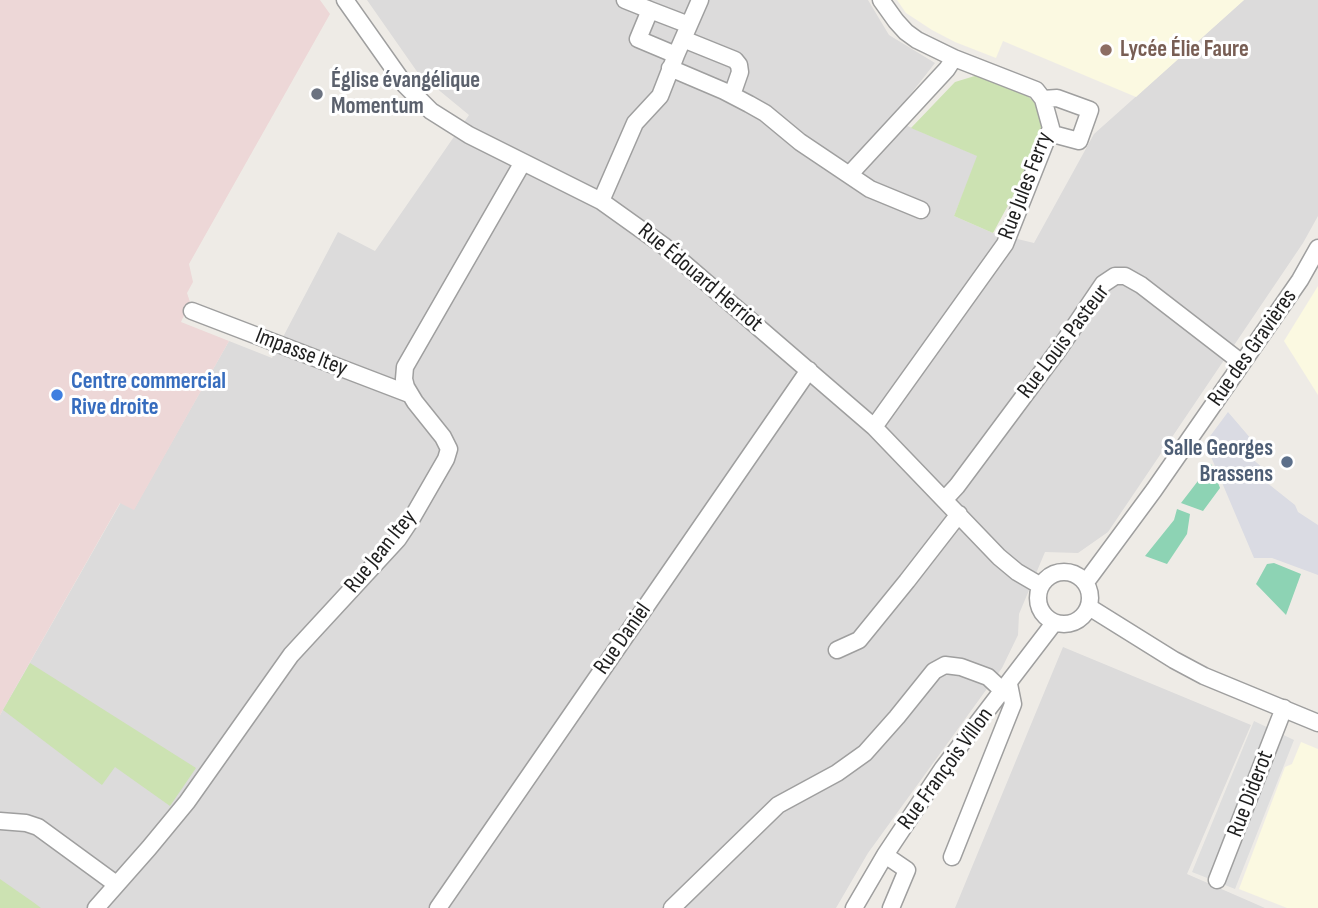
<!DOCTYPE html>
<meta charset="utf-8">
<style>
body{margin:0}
canvas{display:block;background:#eeebe6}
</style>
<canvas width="1318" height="908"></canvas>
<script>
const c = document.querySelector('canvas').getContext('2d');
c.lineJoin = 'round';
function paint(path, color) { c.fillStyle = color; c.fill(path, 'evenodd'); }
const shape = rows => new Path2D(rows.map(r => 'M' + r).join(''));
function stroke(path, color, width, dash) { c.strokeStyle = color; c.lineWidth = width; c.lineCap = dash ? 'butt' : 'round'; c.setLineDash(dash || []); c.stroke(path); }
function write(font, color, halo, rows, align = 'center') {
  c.font = font + ' "Sofia Sans Condensed",sans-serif'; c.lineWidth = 6; c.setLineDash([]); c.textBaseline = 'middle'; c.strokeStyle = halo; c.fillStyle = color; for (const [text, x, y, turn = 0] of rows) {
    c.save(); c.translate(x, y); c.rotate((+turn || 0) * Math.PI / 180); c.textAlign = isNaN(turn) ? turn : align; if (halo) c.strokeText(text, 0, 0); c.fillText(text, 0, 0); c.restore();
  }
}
paint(shape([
 [367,0,868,0,889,35,935,63,891,119,978,156,954,216,993,233,1034,243,1094,134,1244,0,1318,0,1318,216,1303,243,1108,532,1078,553,1045,552,1019,614,1018,635,1002,668,868,853,836,908,0,908,0,715,121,502,134,509,229,341,272,358,338,232,375,251,469,115,418,73],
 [1063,647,1251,725,1187,874,1265,908,955,908]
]), '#dcdbdb');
paint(shape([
 [0,0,320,0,330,14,189,264,193,282,187,293,190,302,181,322,229,341,134,510,120,503,0,715]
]), '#edd7d7');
paint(shape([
 [897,0,1244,0,1136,97,1003,41,996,58,955,42,932,30,906,13],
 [1318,286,1318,395,1284,341],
 [1301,742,1318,749,1318,908,1287,908,1239,889,1285,767,1292,764]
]), '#fbf9e1');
paint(shape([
 [978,75,1022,91,1040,107,1043,128,1012,198,993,233,954,216,977,156,911,128,955,82],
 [30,663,196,768,170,806,115,767,102,785,3,710],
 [0,879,33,902,41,908,0,908]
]), '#cce2b2');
paint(shape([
 [1211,464,1220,488,1203,511,1181,503],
 [1177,509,1190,514,1187,534,1167,564,1145,556,1174,520],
 [1274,563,1301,574,1286,615,1256,584,1267,564]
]), '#8dd3b4');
paint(shape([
 [1254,721,1294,740,1235,889,1192,872]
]), '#dedede');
paint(shape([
 [1228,412,1252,440,1245,453,1268,472,1266,482,1295,505,1298,512,1318,525,1318,575,1272,558,1254,558,1209,452,1202,447]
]), '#dadbe3');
const minor = shape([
 [345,0,405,85,431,111,469,135,601,201,664,246,874,427,999,557,1017,572,1041,586],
 [625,0,650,10,638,39,676,55],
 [650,10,689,25],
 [683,39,735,60,739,65,740,72,732,95],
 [670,68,724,91,749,104,765,113,800,142,870,189,921,210],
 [1043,99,1057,98,1090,110,1079,141,1049,133],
 [849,175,947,69,954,58],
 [601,201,635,123,660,96,676,55,700,0],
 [192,311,409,394],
 [874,427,1005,244,1051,128,1043,99,1036,90,954,58,917,40,906,32,896,21,881,0],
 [945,499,957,486,1059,349,1103,284,1115,276,1125,276,1141,285,1242,363],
 '1038 598a26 26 0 1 1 52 0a26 26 0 1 1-52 0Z',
 [1086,582,1154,490,1300,280,1318,248],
 [1089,607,1174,660,1204,676,1318,723],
 [837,650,859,640,907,581,959,514],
 [0,821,26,823,38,827,116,884],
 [885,855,907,870,891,908],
 [952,857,1013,704,1009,684],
 [1217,880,1284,708],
 [96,908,149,848,187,802,291,655,398,539,412,518,446,459,449,449,443,437,415,402,406,387,404,379,405,367,523,162],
 [438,908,809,370],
 [672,908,778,805,837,773,865,753,897,717,934,671,945,665,961,667,988,677,1003,691],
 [854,908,885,855,943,768,1054,623]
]);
stroke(minor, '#9f9f9f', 19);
stroke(minor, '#fff', 16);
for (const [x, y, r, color] of [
 [1106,50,7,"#8d6e63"],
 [317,94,7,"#6b7280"],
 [57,395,7,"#3f7fe0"],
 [1287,462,7,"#5c6f8a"]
]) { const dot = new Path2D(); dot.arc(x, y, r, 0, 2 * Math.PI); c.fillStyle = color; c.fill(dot); stroke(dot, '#fff', 2.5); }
write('bold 23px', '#785e54', '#fff', [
 ["Lycée Élie Faure",1120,50]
], 'left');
write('bold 23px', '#5b616d', '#fff', [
 ["Église évangélique",331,81],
 ["Momentum",331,107]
], 'left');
write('23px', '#1e1e1e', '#fff', [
 ["Rue Jules Ferry",1026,186,-69],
 ["Rue Édouard Herriot",700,278,40],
 ["Rue Louis Pasteur",1064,342,-53],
 ["Rue des Gravières",1253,348,-55],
 ["Impasse Itey",301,353,21],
 ["Rue Jean Itey",381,552,-51],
 ["Rue Daniel",623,639,-55],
 ["Rue François Villon",946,769,-54],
 ["Rue Diderot",1251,794,-69]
]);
write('bold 23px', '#366cbe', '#fff', [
 ["Centre commercial",71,382],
 ["Rive droite",71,408]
], 'left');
write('bold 23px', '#4e5e75', '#fff', [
 ["Salle Georges",1273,449],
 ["Brassens",1273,475]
], 'right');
</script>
